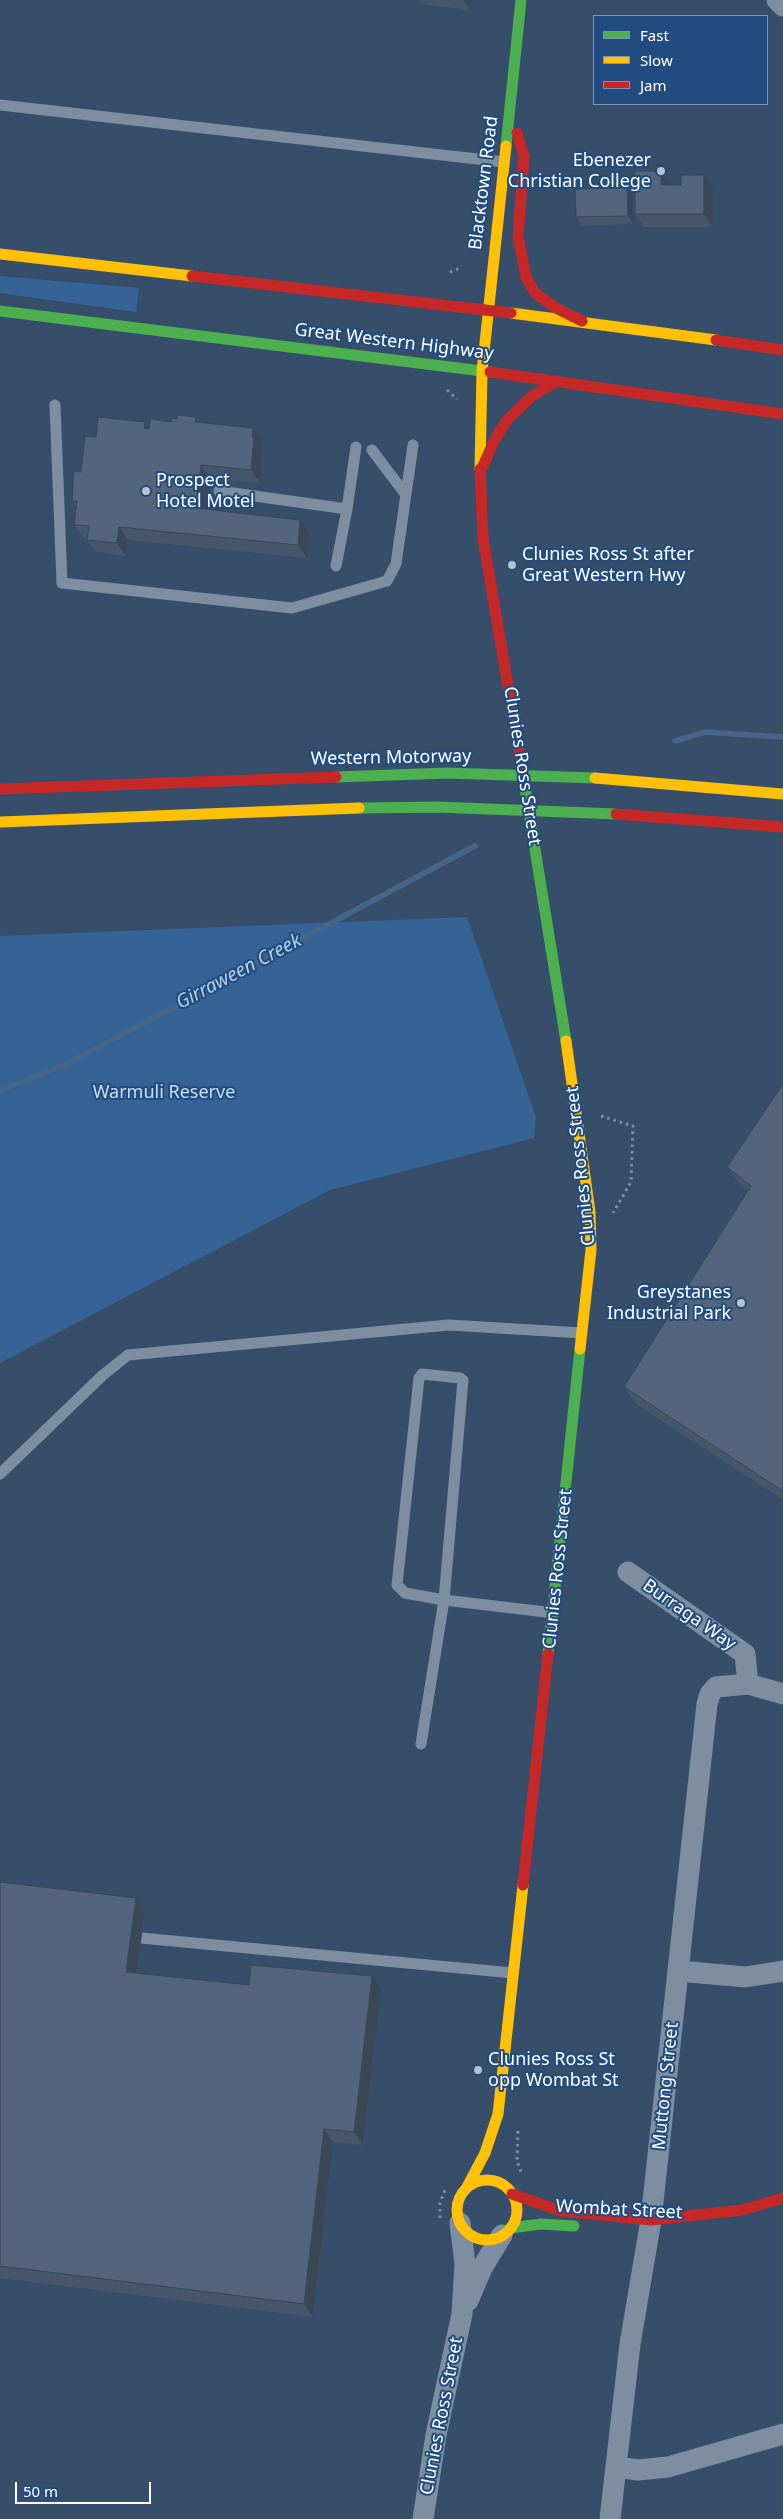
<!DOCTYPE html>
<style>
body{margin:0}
#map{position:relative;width:783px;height:2519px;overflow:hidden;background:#374e6a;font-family:"Noto Sans",sans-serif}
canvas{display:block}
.legend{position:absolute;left:593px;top:15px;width:175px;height:90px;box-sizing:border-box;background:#224c7f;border:1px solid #7a94b2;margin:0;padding:6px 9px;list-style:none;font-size:15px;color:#fff}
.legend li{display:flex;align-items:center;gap:10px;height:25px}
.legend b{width:25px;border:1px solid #7a94b2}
.scale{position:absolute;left:15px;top:2482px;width:136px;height:22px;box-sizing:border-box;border:2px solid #fff;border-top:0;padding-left:6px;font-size:15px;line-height:18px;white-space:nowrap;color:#fff;-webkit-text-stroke:4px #224c7f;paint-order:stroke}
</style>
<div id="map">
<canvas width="783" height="2519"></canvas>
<ul class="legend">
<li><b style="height:6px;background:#4caf50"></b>Fast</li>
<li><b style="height:6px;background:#ffc107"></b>Slow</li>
<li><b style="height:6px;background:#c62828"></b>Jam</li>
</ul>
<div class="scale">50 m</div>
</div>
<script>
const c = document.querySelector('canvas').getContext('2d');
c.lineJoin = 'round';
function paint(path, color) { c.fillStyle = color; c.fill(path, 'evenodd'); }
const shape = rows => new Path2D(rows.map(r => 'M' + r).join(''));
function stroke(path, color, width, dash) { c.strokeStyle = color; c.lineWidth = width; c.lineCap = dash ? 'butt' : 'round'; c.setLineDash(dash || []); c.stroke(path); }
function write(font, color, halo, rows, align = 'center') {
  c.font = font + ' "Noto Sans",sans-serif'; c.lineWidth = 4; c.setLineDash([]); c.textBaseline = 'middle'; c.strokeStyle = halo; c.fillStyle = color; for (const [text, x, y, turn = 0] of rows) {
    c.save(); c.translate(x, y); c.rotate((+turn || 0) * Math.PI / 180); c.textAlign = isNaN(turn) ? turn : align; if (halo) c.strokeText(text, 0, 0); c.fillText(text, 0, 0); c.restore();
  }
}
paint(shape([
 [0,276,139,288,136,312,0,293],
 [467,917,536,1117,534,1138,330,1190,0,1363,0,936]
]), '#366396');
stroke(shape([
 [675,741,705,732,783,737],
 [0,1091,67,1064,475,846]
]), '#466589', 5.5);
stroke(shape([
 [450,272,460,268],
 [447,390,457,399],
 [601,1116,633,1126,631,1182,613,1213],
 [518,2131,517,2161,522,2174],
 [440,2218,440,2203,445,2190]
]), '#7d8ea1', 3, [2.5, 4]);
stroke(shape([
 [0,105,504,162],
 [55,405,62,583,292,608,387,581,396,564,413,445],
 [372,450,406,495],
 [219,491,347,509,356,447],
 [336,566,347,509],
 [0,1474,103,1375,128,1355,449,1325,582,1333],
 [421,1744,444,1600,463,1380,460,1378,422,1374,419,1378,397,1585,405,1593,444,1600,554,1613],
 [141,1938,513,1973]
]), '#7d8ea1', 11);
stroke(shape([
 [777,0,783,6],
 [628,1572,745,1654,748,1684,783,1694],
 [679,1971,745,1977,783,1971],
 [468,2301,482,2268,502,2235],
 [617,2467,638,2470,668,2467,783,2434],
 [423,2519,436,2435,462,2314,465,2264,460,2223],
 [610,2519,630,2344,651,2220,707,1704,710,1694,716,1687,748,1684]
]), '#7d8ea1', 21);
stroke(shape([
 [506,146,521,0],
 [0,311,490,372],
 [523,775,566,1041],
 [336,777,448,773,595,778],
 [359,808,437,807,616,814],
 [548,1654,580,1349],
 [510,2228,541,2224,574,2226]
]), '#4caf50', 11);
stroke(shape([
 [0,254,192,276],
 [511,313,716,340],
 [480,469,482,371,506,146],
 [595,778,783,794],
 [0,822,359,808],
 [566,1041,590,1212,591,1250,580,1349],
 '457 2210a30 30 0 1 1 60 0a30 30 0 1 1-60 0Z',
 [467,2187,485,2153,498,2114,523,1885]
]), '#ffc107', 11);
stroke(shape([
 [517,133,524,156,518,237,526,277,535,293,556,308,582,321],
 [192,276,511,313],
 [716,340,783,350],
 [490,372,783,414],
 [483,466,494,441,507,420,532,396,557,381],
 [480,469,483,538,523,775],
 [0,789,336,777],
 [616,814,783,827],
 [523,1885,548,1654],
 [512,2194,561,2211,651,2220,742,2210,783,2198]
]), '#c62828', 11);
paint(shape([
 [419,0,471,0,470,10,422,4],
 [661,171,670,184,670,185,681,185,704,175,713,188,713,227,644,227,635,214],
 [633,196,634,224,582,226,576,217],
 [199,422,262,441,261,447,263,450,260,483,210,478,207,510,309,533,307,558,128,540,126,556,96,552,87,540,87,538,83,537,74,525,76,507,72,501,81,472,96,437,149,428],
 [783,1084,783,1500,635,1403,624,1387,748,1190,739,1183,727,1167],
 [0,1882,136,1898,145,1911,137,1973,249,1985,381,1989,363,2145,333,2142,313,2317,0,2278]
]), '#47576b');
paint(shape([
 [463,0,471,0,470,10],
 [661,171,670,184,670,198,661,185],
 [704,175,713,188,713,227,704,214],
 [627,188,633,196,634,224,628,216],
 [145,422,154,435,144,428],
 [253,428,262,441,261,447,263,450,260,483,251,470],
 [201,465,210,478,206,521,196,508],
 [300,520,309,533,307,558,298,545],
 [119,527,128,540,126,556,117,543],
 [136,1898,145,1911,135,1985,126,1972],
 [372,1976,381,1989,363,2145,354,2132],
 [324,2129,333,2142,313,2317,304,2304]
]), '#394757');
const building = shape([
 [635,171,661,171,661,185,681,185,681,175,704,175,704,214,635,214,635,171],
 [627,188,628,216,576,217,575,189,627,188],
 [178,415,196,417,195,422,253,428,252,437,254,438,251,470,201,465,196,508,300,520,298,545,119,527,117,543,87,540,89,526,74,525,77,501,72,501,74,471,81,472,85,436,96,437,98,417,145,422,144,428,149,429,150,419,171,422,172,418,177,419,178,415],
 [783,1084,783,1491,624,1387,751,1186,727,1167,783,1084],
 [0,1882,136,1898,126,1972,249,1985,251,1965,372,1976,354,2132,324,2129,304,2304,0,2266,0,1882]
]);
paint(building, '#52657c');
stroke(building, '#394757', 1);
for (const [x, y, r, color] of [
 [661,171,5,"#b9c1cb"],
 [146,491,5,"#b9c1cb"],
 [512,565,5,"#b9c1cb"],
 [741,1303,5,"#b9c1cb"],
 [478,2070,5,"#b9c1cb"]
]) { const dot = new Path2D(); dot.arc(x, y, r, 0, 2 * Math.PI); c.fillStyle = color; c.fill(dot); stroke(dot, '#224c7f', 2); }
write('18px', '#fff', '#224c7f', [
 ["Ebenezer",651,161,"right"],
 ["Christian College",651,182,"right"],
 ["Prospect",156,481],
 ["Hotel Motel",156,502],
 ["Clunies Ross St after",522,555],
 ["Great Western Hwy",522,576],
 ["Greystanes",731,1293,"right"],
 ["Industrial Park",731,1314,"right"],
 ["Clunies Ross St",488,2060],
 ["opp Wombat St",488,2081]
], 'left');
write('18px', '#fff', '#224c7f', [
 ["Blacktown Road",484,183,-83],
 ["Great Western Highway",394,342,7],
 ["Western Motorway",391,758,-1],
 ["Clunies Ross Street",522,766,81],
 ["Clunies Ross Street",581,1166,-96],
 ["Clunies Ross Street",558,1569,-84],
 ["Burraga Way",689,1615,35],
 ["Muttong Street",666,2086,-84],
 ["Wombat Street",619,2210,3],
 ["Clunies Ross Street",442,2416,-79]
]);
write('18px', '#cbdff5', '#224c7f', [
 ["Warmuli Reserve",164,1093]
]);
write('italic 19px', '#b3cfef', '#224c7f', [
 ["Girraween Creek",239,972,-28]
]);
</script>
